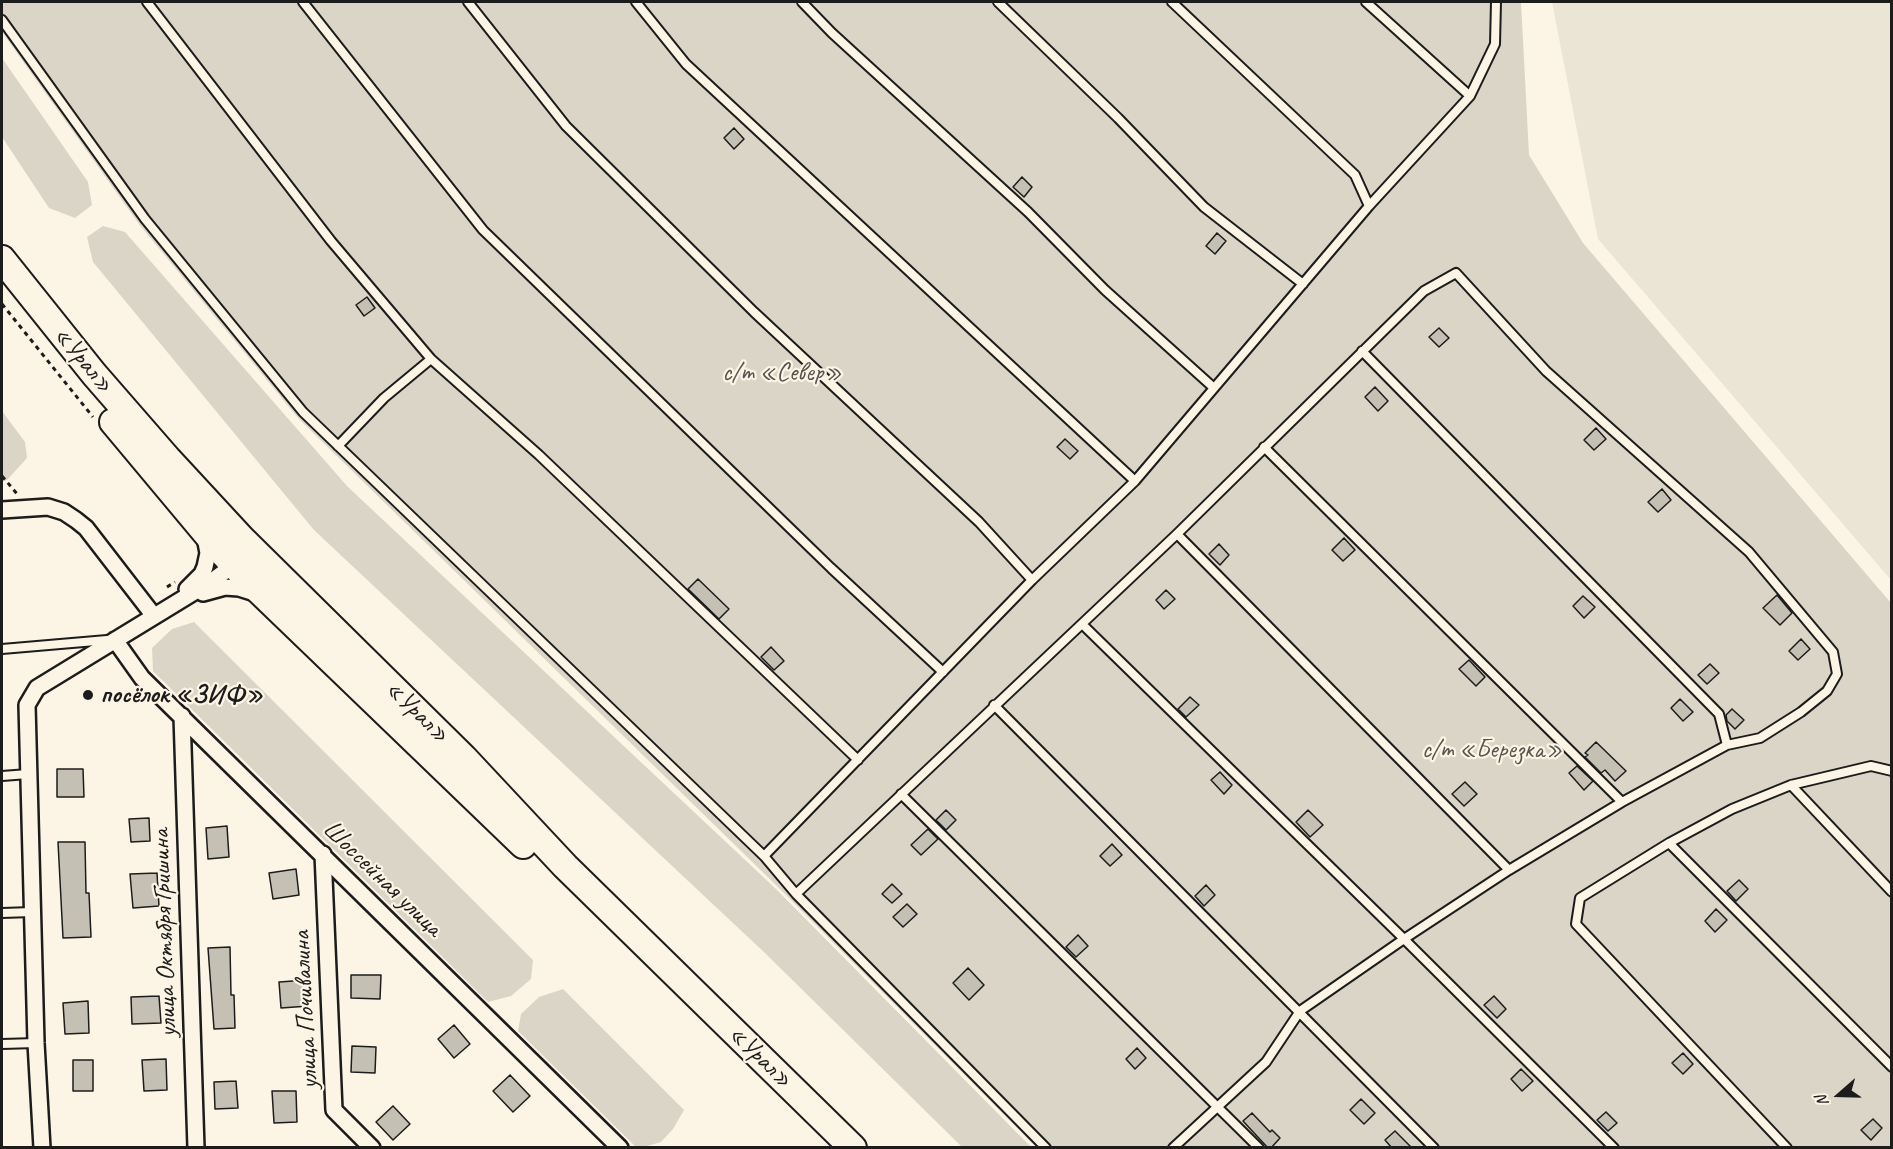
<!DOCTYPE html>
<meta charset="utf-8">
<style>
body{margin:0}
#map{position:relative;width:1893px;height:1149px;overflow:hidden;background:#fcf5e5;font-family:Caveat,sans-serif}
canvas{display:block}
.frame{position:absolute;inset:0;border:3px solid #1c1c1c;pointer-events:none}
.north{position:absolute;left:1809px;top:1065px;width:60px;height:60px;-webkit-text-stroke:4px #fcf5e5;paint-order:stroke;rotate:250deg;font-size:16px;font-weight:700;line-height:24px;text-align:center;color:#1c1c1c}
.north::after{content:'';display:block;margin:auto;width:21px;height:27px;background:#1c1c1c;clip-path:polygon(50% 0,100% 100%,50% 72%,0 100%)}
</style>
<div id="map">
<canvas width="1893" height="1149"></canvas>
<div class="frame"></div>
<div class="north">N</div>
</div>
<script>
const c = document.querySelector('canvas').getContext('2d');
c.lineJoin = 'round';
function paint(path, color) { c.fillStyle = color; c.fill(path, 'evenodd'); }
const shape = rows => new Path2D(rows.map(r => 'M' + r).join(''));
function stroke(path, color, width, dash) { c.strokeStyle = color; c.lineWidth = width; c.lineCap = dash ? 'butt' : 'round'; c.setLineDash(dash || []); c.stroke(path); }
function write(font, color, halo, rows, align = 'center') {
  c.font = font + ' Caveat,sans-serif'; c.lineWidth = 4.5; c.setLineDash([]); c.textBaseline = 'middle'; c.strokeStyle = halo; c.fillStyle = color; for (const [text, x, y, turn = 0] of rows) {
    c.save(); c.translate(x, y); c.rotate((+turn || 0) * Math.PI / 180); c.textAlign = isNaN(turn) ? turn : align; if (halo) c.strokeText(text, 0, 0); c.fillText(text, 0, 0); c.restore();
  }
}
paint(shape([
 [1552,2,1891,2,1891,580,1598,239]
]), '#ebe5d6');
paint(shape([
 [2,2,1521,2,1529,155,1583,243,1891,603,1891,1147,1036,1147,783,892,299,419,139,224,2,32],
 [2,58,88,182,92,205,75,218,49,208,2,137],
 [103,226,125,232,347,486,776,889,1031,1147,962,1147,766,954,314,530,93,262,87,237],
 [2,411,25,442,27,458,7,480,2,482],
 [194,622,533,960,531,979,511,996,488,1002,153,671,152,648,172,629],
 [563,989,684,1110,673,1129,661,1142,644,1147,636,1147,518,1031,521,1014,539,997]
]), '#dbd5c8');
const building = shape([
 [734,128,744,139,734,149,724,138,734,128],
 [1022,177,1032,187,1024,197,1013,187,1022,177],
 [1217,233,1226,241,1215,254,1206,246,1217,233],
 [367,297,375,308,364,316,356,305,367,297],
 [1439,328,1449,338,1439,347,1429,337,1439,328],
 [1375,387,1388,401,1378,411,1365,397,1375,387],
 [1596,428,1606,439,1594,450,1584,440,1596,428],
 [1065,439,1078,451,1070,459,1057,447,1065,439],
 [1662,489,1671,500,1658,512,1648,502,1662,489],
 [1344,538,1355,550,1343,561,1332,550,1344,538],
 [1219,544,1229,555,1220,565,1209,554,1219,544],
 [698,579,729,609,719,619,688,589,698,579],
 [1166,590,1175,599,1164,609,1156,600,1166,590],
 [1777,595,1792,613,1780,625,1763,608,1777,595],
 [1583,596,1595,607,1584,618,1573,606,1583,596],
 [1801,639,1810,649,1798,660,1789,651,1801,639],
 [771,647,784,661,774,670,761,657,771,647],
 [1469,660,1485,677,1476,686,1459,669,1469,660],
 [1710,664,1719,673,1707,684,1698,675,1710,664],
 [1190,697,1199,705,1186,717,1178,709,1190,697],
 [1680,699,1693,712,1683,721,1671,708,1680,699],
 [1732,709,1744,720,1735,729,1727,721,1726,715,1732,709],
 [1596,742,1626,771,1615,781,1605,770,1601,773,1585,757,1588,755,1585,753,1596,742],
 [1577,766,1593,781,1584,790,1569,773,1577,766],
 [57,769,83,769,84,797,57,797,57,769],
 [1220,772,1232,785,1224,794,1211,780,1220,772],
 [1465,782,1477,794,1464,806,1452,794,1465,782],
 [946,810,956,820,946,830,936,820,946,810],
 [1308,810,1323,825,1310,837,1296,822,1308,810],
 [149,818,150,841,131,842,129,819,149,818],
 [227,826,229,857,208,859,206,828,227,826],
 [928,829,938,839,921,855,911,845,928,829],
 [58,842,85,842,86,893,89,893,91,937,63,938,58,842],
 [1112,844,1122,855,1110,866,1100,856,1112,844],
 [296,869,299,895,273,899,269,873,296,869],
 [157,873,159,906,133,908,130,874,157,873],
 [1739,880,1748,889,1736,901,1727,891,1739,880],
 [892,884,902,894,892,903,882,894,892,884],
 [1206,885,1215,895,1204,906,1195,896,1206,885],
 [907,904,917,914,903,927,893,917,907,904],
 [1716,909,1727,920,1715,932,1705,921,1716,909],
 [1078,935,1088,946,1076,957,1066,947,1078,935],
 [230,947,231,995,234,995,235,1028,214,1029,208,948,230,947],
 [968,968,984,985,969,1000,953,983,968,968],
 [351,975,381,975,380,999,351,998,351,975],
 [307,980,309,1006,281,1008,279,982,307,980],
 [159,996,161,1023,132,1024,131,997,159,996],
 [1494,996,1506,1009,1497,1018,1484,1005,1494,996],
 [88,1001,89,1033,65,1034,63,1003,88,1001],
 [454,1025,470,1044,454,1058,438,1039,454,1025],
 [352,1046,376,1047,375,1073,351,1072,352,1046],
 [1137,1048,1146,1058,1135,1069,1126,1059,1137,1048],
 [1683,1053,1693,1064,1683,1074,1672,1063,1683,1053],
 [166,1059,167,1090,144,1091,142,1060,166,1059],
 [73,1060,93,1060,93,1091,73,1091,73,1060],
 [1521,1069,1533,1081,1522,1091,1511,1079,1521,1069],
 [510,1075,530,1096,513,1112,493,1091,510,1075],
 [236,1081,238,1108,215,1109,214,1082,236,1081],
 [272,1091,296,1091,297,1122,274,1123,272,1091],
 [1361,1099,1375,1113,1364,1124,1350,1110,1361,1099],
 [393,1106,410,1124,393,1140,376,1122,393,1106],
 [1606,1112,1617,1123,1608,1131,1597,1120,1606,1112],
 [1252,1113,1270,1132,1272,1130,1280,1138,1271,1148,1268,1148,1243,1121,1252,1113],
 [1873,1119,1882,1128,1871,1140,1861,1130,1873,1119],
 [1395,1131,1412,1148,1392,1148,1385,1140,1395,1131]
]);
paint(building, '#c4c0b3');
stroke(building, '#1c1c1c', 1.5);
const service = shape([
 [147,2,331,241,431,359,539,455,858,760],
 [303,2,483,230,831,568,943,672],
 [468,2,566,126,754,312,979,522,1032,580],
 [636,2,686,64,1135,481],
 [802,2,832,33,1028,212,1105,290,1214,388],
 [998,2,1118,118,1204,207,1303,284],
 [1172,2,1355,175,1369,206],
 [1366,2,1470,96],
 [2,20,145,219,303,412,764,856,796,894,1046,1148],
 [1362,351,1719,714,1727,745],
 [338,446,384,398,431,359],
 [1264,447,1622,802],
 [1177,534,1509,870],
 [1082,624,1404,939,1614,1148],
 [2,649,107,640],
 [994,705,1434,1148],
 [2,776,28,774],
 [1791,785,1892,892],
 [901,794,1259,1148],
 [1669,843,1892,1067],
 [764,856,1032,580,1135,481,1369,206,1470,96,1495,44,1496,2],
 [796,894,1177,534,1424,291,1456,273,1546,371,1749,552,1833,652,1837,674,1827,691,1801,712,1760,738,1727,745,1622,802,1509,870,1404,939,1300,1011,1266,1062,1173,1148],
 [2,913,32,912],
 [2,1044,36,1043],
 [1787,1148,1576,924,1580,898,1669,843,1732,809,1791,785,1871,766,1892,771]
]);
const minor = shape([
 [2,510,48,507,64,512,76,520,86,528,154,616],
 [187,589,202,574,205,567,208,553,205,537],
 [203,593,225,587,239,588,255,593],
 [115,640,142,678,620,1148],
 [182,716,196,1148],
 [323,854,334,1110,372,1148],
 [42,1148,36,1043,27,705,37,688,212,581,239,561]
]);
const trunk = shape([
 [2,259,94,374,168,459,242,539,464,758,565,866,853,1148],
 [113,422,220,550,253,585,523,845]
]);
stroke(service, '#1c1c1c', 12);
stroke(minor, '#1c1c1c', 20);
stroke(trunk, '#1c1c1c', 30);
stroke(shape([
 [2,304,93,417],
 [2,476,18,495],
 [167,587,175,582]
]), '#1c1c1c', 3, [4.5, 4.5]);
stroke(service, '#fcf5e5', 8);
stroke(minor, '#fcf5e5', 15);
stroke(trunk, '#fcf5e5', 26);
for (const [x, y, r, color] of [
 [88,695,6,"#1c1c1c"]
]) { const dot = new Path2D(); dot.arc(x, y, r, 0, 2 * Math.PI); c.fillStyle = color; c.fill(dot); stroke(dot, '#fcf5e5', 2); }
write('26px', '#1c1c1c', '#fcf5e5', [
 ["«Урал»",83,360,50],
 ["«Урал»",417,712,44],
 ["Шоссейная улица",382,879,44],
 ["улица Октября Гришина",165,933,-92],
 ["улица Почивалина",306,1010,-93],
 ["«Урал»",760,1057,44]
]);
write('26px', '#555450', '#fcf5e5', [
 ["с/т «Север»",782,373],
 ["с/т «Березка»",1492,750]
]);
write('bold 26px', '#1c1c1c', '#fcf5e5', [
 ["посёлок «ЗИФ»",100,695]
], 'left');
</script>
